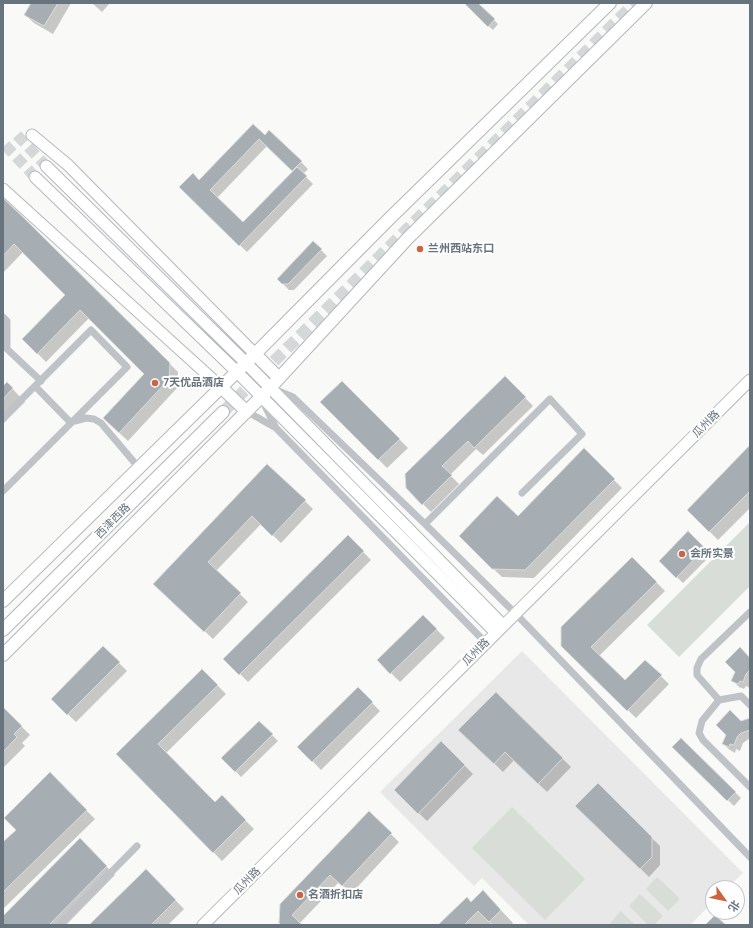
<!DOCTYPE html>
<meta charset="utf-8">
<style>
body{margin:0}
#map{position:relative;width:753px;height:928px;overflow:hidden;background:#f9f9f7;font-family:Quicksand,"Noto Sans SC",sans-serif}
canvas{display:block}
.frame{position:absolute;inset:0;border:4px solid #67747e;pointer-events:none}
.north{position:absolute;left:705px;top:880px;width:40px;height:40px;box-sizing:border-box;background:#fff;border:1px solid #c2c7cb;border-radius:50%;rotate:123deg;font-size:11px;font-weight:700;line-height:16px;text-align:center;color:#67747e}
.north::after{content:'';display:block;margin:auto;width:14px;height:18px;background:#ce6342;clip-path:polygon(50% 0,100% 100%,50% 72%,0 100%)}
</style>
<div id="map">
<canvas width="753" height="928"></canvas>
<div class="frame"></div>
<div class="north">北</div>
</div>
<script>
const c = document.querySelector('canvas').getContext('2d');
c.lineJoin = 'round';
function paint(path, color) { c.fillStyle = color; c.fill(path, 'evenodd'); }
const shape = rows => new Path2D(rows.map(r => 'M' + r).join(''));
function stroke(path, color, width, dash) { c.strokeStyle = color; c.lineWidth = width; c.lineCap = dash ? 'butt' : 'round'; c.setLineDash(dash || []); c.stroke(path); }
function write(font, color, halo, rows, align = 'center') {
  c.font = font + ' Quicksand,"Noto Sans SC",sans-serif'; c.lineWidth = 4; c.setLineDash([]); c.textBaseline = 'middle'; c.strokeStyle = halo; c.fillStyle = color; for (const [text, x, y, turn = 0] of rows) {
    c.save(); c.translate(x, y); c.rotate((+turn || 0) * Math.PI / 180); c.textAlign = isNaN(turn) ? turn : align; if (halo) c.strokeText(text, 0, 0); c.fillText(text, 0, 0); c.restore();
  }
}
paint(shape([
 [522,651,743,873,727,888,713,888,713,902,690,925,529,925,482,878,474,886,380,792]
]), '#e7e8e7');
paint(shape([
 [750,522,750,586,679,657,647,625],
 [512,807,585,879,545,920,472,848],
 [657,877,680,899,668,911,646,889],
 [640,894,663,916,654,925,648,925,629,906],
 [621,911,635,925,612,925,610,923]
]), '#d9ddd7');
paint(shape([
 [32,3,71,3,53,34,34,23,25,15],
 [92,3,110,3,102,12],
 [470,3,477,3,498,24,493,30,467,5],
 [253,125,265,136,301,162,308,169,303,174,313,184,247,252,180,187,199,181],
 [267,146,294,171,243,224,217,198],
 [3,202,24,219,178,372,177,388,128,441,113,427,146,374,89,318,46,362,23,339,66,295,23,252,3,273],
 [313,242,327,256,294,290,289,290,278,279],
 [505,377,533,406,483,455,476,449,450,475,459,484,431,512,407,488],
 [342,382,408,448,387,468,322,402],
 [7,383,25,402,3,424,3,385,4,386],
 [750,447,750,508,718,540,688,510],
 [584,450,622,488,534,578,502,577,460,536,518,517],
 [268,465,313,509,281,543,261,524,216,571,248,602,213,639,163,592],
 [688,532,711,555,683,583,660,561],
 [348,536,371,560,248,682,225,659],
 [632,558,665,591,599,656,625,682,645,661,669,684,636,718,562,646],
 [423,616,445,638,400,682,378,660],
 [103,647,127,671,76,722,52,699],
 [750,659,750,688,746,686,744,689,739,687,733,681],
 [202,670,226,694,166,753,215,804,222,797,254,829,222,861,117,754],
 [358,689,380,711,321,770,299,747],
 [496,693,571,767,547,792,514,760,503,772,460,730],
 [3,708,30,735,22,743,25,746,3,768],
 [750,721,750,738,743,743,740,751,736,749,735,753,730,750,723,744,727,735,741,723],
 [259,722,278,741,241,777,223,758],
 [681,740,741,798,734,806,674,747],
 [441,742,473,774,427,821,395,790],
 [50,774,95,819,3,909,3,844,17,830],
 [598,785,660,846,660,865,649,877,577,806],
 [369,813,399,842,351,894,339,882,299,924,301,925,282,925],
 [80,840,115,875,66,925,3,925,3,917],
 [146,870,184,909,168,925,90,925],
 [471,903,495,904,513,923,511,925,493,925,491,923,489,925,440,925]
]), '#0003');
const building = shape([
 [31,3,58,3,44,26,24,15,31,3],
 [464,3,478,3,495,19,488,27,464,3],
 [253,124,265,135,269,130,302,161,292,171,259,139,210,190,243,222,297,167,307,176,239,246,179,187,193,173,199,180,253,124],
 [3,198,25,219,170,363,169,379,119,433,103,418,144,374,80,310,37,354,22,339,65,295,14,244,3,256,3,198],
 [313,241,322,249,288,284,282,284,277,279,313,241],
 [505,376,526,397,474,448,468,441,442,466,452,475,422,505,406,488,405,474,505,376],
 [342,381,400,439,378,460,320,402,342,381],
 [7,382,13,388,3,399,3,386,7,382],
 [750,445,750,491,709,532,687,510,750,445],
 [584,448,615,479,525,570,492,569,459,536,497,496,518,516,584,448],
 [267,464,306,500,272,536,252,516,208,562,241,593,204,632,153,584,267,464],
 [688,531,705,548,676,578,659,561,688,531],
 [348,535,364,551,239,675,223,659,348,535],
 [632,557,657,582,591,647,625,680,645,660,662,675,627,711,561,646,561,627,632,557],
 [423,615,437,629,390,674,377,660,423,615],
 [103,646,120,662,67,715,51,699,103,646],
 [740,647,750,658,750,670,746,674,743,682,740,681,738,684,731,681,735,672,725,662,740,647],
 [202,669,218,685,158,744,215,802,222,795,246,820,213,853,116,754,202,669],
 [358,687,373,702,312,762,297,747,358,687],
 [496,692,563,758,538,784,505,752,494,764,458,730,496,692],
 [3,707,22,726,14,734,17,737,3,752,3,707],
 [730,710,741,721,750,718,750,730,741,733,737,737,734,745,730,744,729,747,722,744,726,735,716,725,730,710],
 [259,721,273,734,235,772,221,758,259,721],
 [681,738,736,792,727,801,672,747,681,738],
 [441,741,465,765,418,814,394,790,441,741],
 [50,772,87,810,3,892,3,842,16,830,4,818,50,772],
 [598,783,652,837,652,857,640,869,575,806,598,783],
 [369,811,392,833,342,886,330,875,292,915,302,925,281,925,279,923,280,904,369,811],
 [80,838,107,866,49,925,3,925,3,916,80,838],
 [146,869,176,900,151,925,89,925,146,869],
 [483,890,501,910,489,922,478,911,464,925,438,925,467,897,471,902,483,890],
 [715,915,726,925,705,925,715,915]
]);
paint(building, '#a7aeb3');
stroke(building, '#dbdbd9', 1);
stroke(shape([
 [17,135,46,166],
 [5,145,35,177]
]), '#d4d8d9', 11, [11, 5.5]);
stroke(shape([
 [223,412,635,3]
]), '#d4d8d9', 12, [12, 6]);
const secondary = shape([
 [32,135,68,165,255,354],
 [46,166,246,363,503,625],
 [35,177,237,372,496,633],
 [3,189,221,387],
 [203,925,750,380]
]);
const primary = shape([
 [255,354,279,378],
 [221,387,246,411],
 [3,601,255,354,389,219,610,3],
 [3,630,223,412],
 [3,655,270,388,408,238,646,3]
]);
stroke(secondary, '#b4b8bc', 13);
stroke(primary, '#b3b7ba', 14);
stroke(shape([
 [3,317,7,321,7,349,41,381],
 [276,390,293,397,425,524,515,613,750,857],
 [264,404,276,428,486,643],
 [246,411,276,428],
 [3,418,35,386,71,423],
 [75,421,86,418,94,419,101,423,139,468],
 [3,491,127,367,91,330,35,386],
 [425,524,550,399,582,434,522,493],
 [750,612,701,659,697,668,697,675,719,700,702,721,699,733,703,740,750,787],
 [719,700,741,696,750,705],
 [59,925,137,846]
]), '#bfc2c6', 7);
stroke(secondary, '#fff', 11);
stroke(primary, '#fff', 12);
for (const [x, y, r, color] of [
 [420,249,4,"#ce6342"],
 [155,383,4,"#ce6342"],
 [682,554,4,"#ce6342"],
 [300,895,4,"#ce6342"]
]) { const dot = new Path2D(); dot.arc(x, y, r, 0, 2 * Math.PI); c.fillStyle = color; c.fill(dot); stroke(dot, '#fff', 1.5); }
write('bold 11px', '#67747e', '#fff', [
 ["兰州西站东口",428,249],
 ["7天优品酒店",163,383],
 ["会所实景",690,554],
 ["名酒折扣店",308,895]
], 'left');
write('11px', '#67747e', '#fff', [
 ["瓜州路",706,424,-45],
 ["西津西路",113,521,-45],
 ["瓜州路",476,652,-45],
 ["瓜州路",247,881,-45]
]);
</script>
